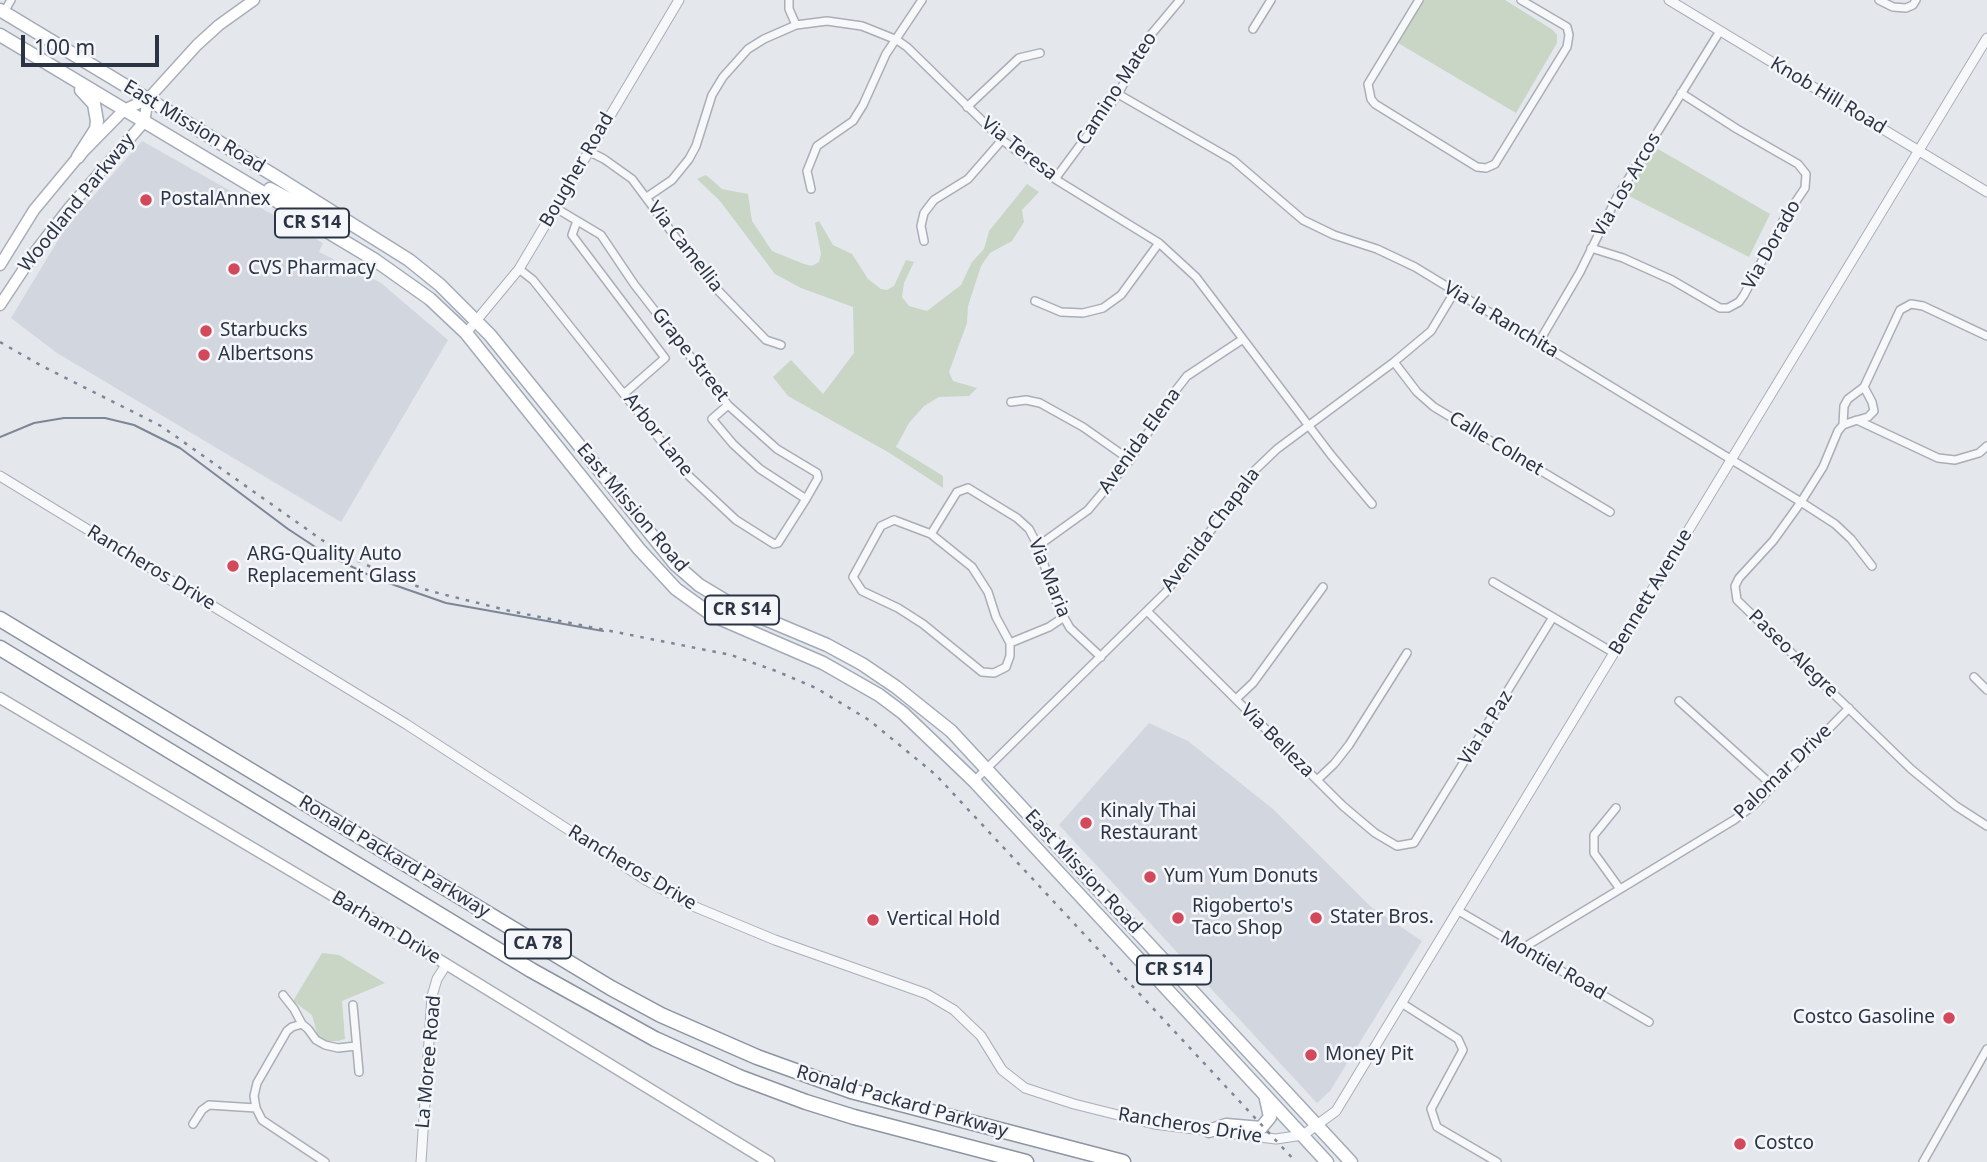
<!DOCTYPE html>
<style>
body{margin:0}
#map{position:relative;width:1987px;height:1162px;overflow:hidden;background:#e4e7ec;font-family:"Noto Sans",sans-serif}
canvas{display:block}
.scale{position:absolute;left:21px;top:35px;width:138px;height:32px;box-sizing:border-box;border:4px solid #2b3445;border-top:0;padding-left:9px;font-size:21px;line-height:24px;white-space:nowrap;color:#2b3445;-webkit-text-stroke:5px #f4f6f9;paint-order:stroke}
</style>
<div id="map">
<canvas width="1987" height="1162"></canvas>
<div class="scale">100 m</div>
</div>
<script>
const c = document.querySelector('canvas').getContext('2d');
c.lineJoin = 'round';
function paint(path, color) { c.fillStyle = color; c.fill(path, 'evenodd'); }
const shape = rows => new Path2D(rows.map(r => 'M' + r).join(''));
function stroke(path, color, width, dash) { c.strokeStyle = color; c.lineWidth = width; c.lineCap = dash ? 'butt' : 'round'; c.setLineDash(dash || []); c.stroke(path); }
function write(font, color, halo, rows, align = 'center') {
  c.font = font + ' "Noto Sans",sans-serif'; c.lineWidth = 5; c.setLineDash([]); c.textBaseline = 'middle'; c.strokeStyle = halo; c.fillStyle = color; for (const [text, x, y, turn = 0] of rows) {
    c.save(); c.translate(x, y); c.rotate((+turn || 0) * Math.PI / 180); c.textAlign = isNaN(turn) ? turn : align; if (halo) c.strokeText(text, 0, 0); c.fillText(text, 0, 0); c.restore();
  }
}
paint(shape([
 [142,141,323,243,319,252,381,283,448,340,341,522,57,353,11,318,66,227],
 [1149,723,1188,741,1274,810,1371,907,1422,941,1330,1091,1317,1103,1059,825]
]), '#d2d6de');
paint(shape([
 [1424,0,1505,0,1553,30,1557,35,1557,43,1516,113,1398,43],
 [1658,149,1770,214,1749,257,1627,195,1646,162],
 [706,175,722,189,748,194,752,221,772,251,804,264,812,266,819,262,821,254,815,223,819,221,833,245,852,254,868,279,881,289,887,290,894,286,906,260,914,262,904,283,902,297,909,306,927,311,961,285,972,262,984,249,989,231,1027,184,1039,192,1022,210,1024,222,1012,241,990,253,981,266,968,306,967,323,949,372,953,381,977,388,969,396,939,397,924,406,909,423,896,447,943,476,943,488,888,452,788,396,773,377,791,360,823,394,854,353,853,307,801,288,775,274,720,201,697,179],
 [322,953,339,955,385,983,342,1001,345,1039,338,1041,325,1041,318,1037,312,1015,293,1001]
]), '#c9d6c5');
const minor = shape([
 [789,0,789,9,796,25],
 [1419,0,1368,84,1371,99,1375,104,1477,167,1486,168,1495,164,1567,47,1569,35,1567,27,1521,0],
 [1879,0,1893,7,1906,8,1913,5,1916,0],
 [4,12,11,0],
 [1253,29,1271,0],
 [1118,94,1233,160,1303,220,1334,235,1377,249,1415,267,1801,502,1835,524,1851,539,1872,566],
 [967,107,1019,58,1040,53],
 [588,151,604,159,632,179,706,278,766,340,781,345],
 [1055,179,1118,94,1149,37,1180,0],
 [811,189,807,171,817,146,853,121,863,105,886,54,922,0],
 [647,197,672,180,689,159,696,146,712,95,723,77,748,49,764,39,796,25,827,21,862,26,897,40,907,47,1002,140,1055,179,1159,243,1196,277,1331,455,1372,504],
 [577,221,572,235,665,358,625,393],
 [924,241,921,226,924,213,934,200,968,179,1002,140],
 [1591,248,1623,258,1672,280,1720,308,1728,308,1739,302,1744,295,1784,219,1805,188,1806,174,1798,164,1737,129,1681,93],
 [519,269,533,280,689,476,736,520,774,544,778,543,806,499,818,478,817,473,777,449,728,405,634,284,601,235,554,207],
 [1035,301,1061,312,1083,313,1103,308,1121,295,1159,243],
 [1987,336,1923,306,1911,304,1900,310,1864,387,1848,399,1844,406,1843,425,1857,420,1938,458,1955,460,1979,453,1987,446],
 [1539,342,1580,272,1616,199,1720,31],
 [1394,362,1417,392,1434,407,1610,512],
 [1011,402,1026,400,1040,403,1083,427,1130,460],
 [728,405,712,419,733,444,760,469,806,499],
 [1858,420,1868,417,1874,411,1872,402,1864,387],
 [1843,425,1838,431,1823,467,1801,502,1773,541,1739,578,1735,586,1737,600,1911,769,1956,806,1987,826],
 [894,520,931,534,972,567,988,592,996,617,1010,643,1010,656,1006,667,994,673,982,672,923,624,898,608,862,591,853,577,881,526,894,520],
 [931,534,957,492,968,488,1017,518,1029,529,1038,546,1058,607,1070,628,1101,657],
 [1038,546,1088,510,1130,460,1176,390,1187,376,1243,339],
 [1493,582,1614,653],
 [1147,611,1343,806,1375,833,1397,846,1414,843,1553,617],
 [1010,643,1049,627,1064,617],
 [1974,677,1987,690],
 [1236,699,1253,683,1323,587],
 [1679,701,1773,786],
 [1317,780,1334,764,1349,745,1407,653],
 [974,781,1166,592,1254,471,1277,449,1394,362,1431,331,1455,291],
 [1616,808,1594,835,1594,853,1620,889],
 [1457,910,1649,1022],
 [1523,948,1734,820,1754,805,1849,708],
 [283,995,294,1009,302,1024],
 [1403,1004,1458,1039,1463,1050,1431,1109,1437,1127,1497,1162],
 [353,1005,359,1072],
 [193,1124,202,1110,209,1105,256,1108],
 [325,1162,262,1120,256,1108,254,1096,257,1083,287,1031,292,1027,302,1024,308,1029,316,1040,325,1045,338,1048,356,1046],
 [1923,1162,1987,1049]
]);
const tertiary = shape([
 [1669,0,1987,192],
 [466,333,519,269,679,0],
 [0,476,406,724,644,879,693,906,775,940,927,994,954,1010,981,1036,1002,1070,1025,1088,1074,1104,1154,1124,1276,1139,1303,1135,1336,1111,1987,38],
 [421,1162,432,996,437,979,446,965]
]);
const secondary = shape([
 [0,265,34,210,78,157,124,110,148,99,197,45,219,25,254,0],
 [0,305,35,252,69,208,144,122,148,99],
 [0,698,379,923,769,1162]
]);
const primary = shape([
 [0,10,275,176,409,260,440,285,490,335,675,564,699,585,734,606,827,645,862,664,896,687,951,731,1351,1162],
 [0,35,375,260,430,299,466,333,639,549,676,589,712,615,823,663,879,695,903,713,974,781,1327,1162],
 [78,157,96,129,97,121,94,104,81,90],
 [270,189,341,226],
 [1209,1131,1226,1125,1261,1128,1270,1117,1266,1099]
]);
const motorway = shape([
 [0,619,611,988,661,1015,757,1057,851,1091,1123,1162],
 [0,648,531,970,655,1039,739,1077,806,1102,854,1117,1026,1162]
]);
stroke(minor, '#a9aeb7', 10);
stroke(tertiary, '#a9aeb7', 11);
stroke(secondary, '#a9aeb7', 13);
stroke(primary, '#a3abb8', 15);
stroke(motorway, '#8b94a3', 17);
stroke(minor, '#f7f8fa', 7);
stroke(tertiary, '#f7f8fa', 9);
stroke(secondary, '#fff', 10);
stroke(primary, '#fff', 12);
stroke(motorway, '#fff', 14);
stroke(shape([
 [0,437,34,423,64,418,105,418,134,425,180,448,288,529,326,554,377,579,446,603,603,631]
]), '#7d8696', 2);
stroke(shape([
 [0,342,40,365,161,426,322,540,358,561,395,578,430,591,510,611,731,655,776,671,816,688,869,720,936,775,1296,1162]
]), '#7d8696', 2.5, [3.5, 7]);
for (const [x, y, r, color] of [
 [146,200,7,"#d1495b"],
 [234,269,7,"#d1495b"],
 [206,331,7,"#d1495b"],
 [204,355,7,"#d1495b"],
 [233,566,7,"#d1495b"],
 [1086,823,7,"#d1495b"],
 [1150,877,7,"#d1495b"],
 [1178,918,7,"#d1495b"],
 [1316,918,7,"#d1495b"],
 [873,920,7,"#d1495b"],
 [1949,1018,7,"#d1495b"],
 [1311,1055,7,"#d1495b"],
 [1740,1144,7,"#d1495b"]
]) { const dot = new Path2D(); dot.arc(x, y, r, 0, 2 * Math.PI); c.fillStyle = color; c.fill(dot); stroke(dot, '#f4f6f9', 2.5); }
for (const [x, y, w] of [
 [312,223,74],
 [742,610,74],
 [538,944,66],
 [1174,970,74]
]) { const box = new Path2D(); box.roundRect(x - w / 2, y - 14.5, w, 29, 5); c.fillStyle = '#f4f6f9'; c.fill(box); stroke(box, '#2b3445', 2); }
write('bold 18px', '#2b3445', null, [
 ["CR S14",312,223],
 ["CR S14",742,610],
 ["CA 78",538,944],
 ["CR S14",1174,970]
]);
write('19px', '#2b3445', '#f4f6f9', [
 ["Camino Mateo",1117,89,-57],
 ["Knob Hill Road",1828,96,31],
 ["East Mission Road",194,127,31],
 ["Via Teresa",1019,149,38],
 ["Bougher Road",577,170,-60],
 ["Via Los Arcos",1627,185,-60],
 ["Woodland Parkway",77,203,-51],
 ["Via Dorado",1772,245,-61],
 ["Via Camellia",685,247,52],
 ["Via la Ranchita",1501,320,31],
 ["Grape Street",690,355,52],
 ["Arbor Lane",658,435,52],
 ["Avenida Elena",1140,441,-54],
 ["Calle Colnet",1496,444,31],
 ["East Mission Road",632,508,50],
 ["Avenida Chapala",1211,530,-53],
 ["Rancheros Drive",151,568,31],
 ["Via Maria",1049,578,68],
 ["Bennett Avenue",1651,592,-59],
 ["Paseo Alegre",1793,654,44],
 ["Via la Paz",1486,728,-58],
 ["Via Belleza",1277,741,45],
 ["Palomar Drive",1783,772,-44],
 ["Ronald Packard Parkway",394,857,31],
 ["Rancheros Drive",632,868,31],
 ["East Mission Road",1083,872,47],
 ["Barham Drive",386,928,31],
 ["Montiel Road",1553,966,30],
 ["La Moree Road",429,1062,-85],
 ["Ronald Packard Parkway",902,1102,16],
 ["Rancheros Drive",1190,1126,9]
]);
write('19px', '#2b3445', '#f4f6f9', [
 ["PostalAnnex",160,200],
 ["CVS Pharmacy",248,269],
 ["Starbucks",220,331],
 ["Albertsons",218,355],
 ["ARG-Quality Auto",247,555],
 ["Replacement Glass",247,577],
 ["Kinaly Thai",1100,812],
 ["Restaurant",1100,834],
 ["Yum Yum Donuts",1164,877],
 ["Rigoberto's",1192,907],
 ["Taco Shop",1192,929],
 ["Stater Bros.",1330,918],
 ["Vertical Hold",887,920],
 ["Costco Gasoline",1935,1018,"right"],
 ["Money Pit",1325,1055],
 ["Costco",1754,1144]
], 'left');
</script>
